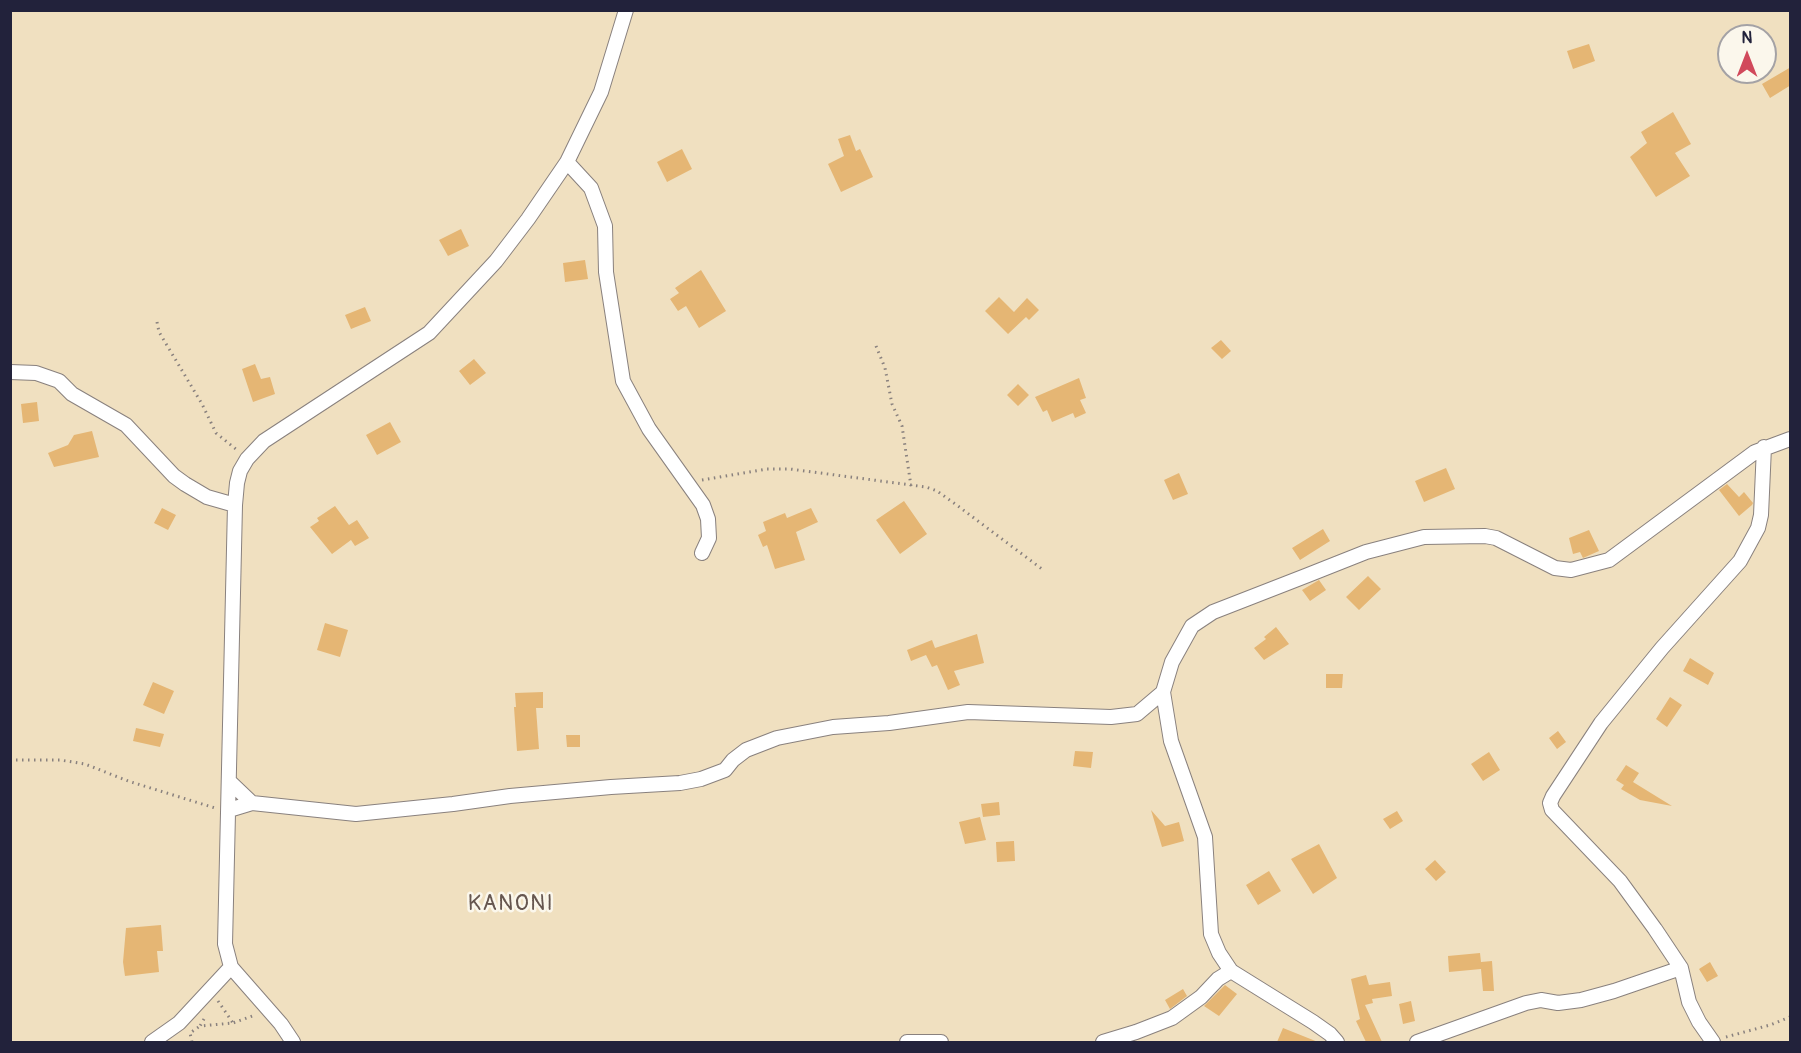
<!DOCTYPE html>
<style>
body{margin:0}
#map{position:relative;width:1801px;height:1053px;overflow:hidden;background:#f0e0c0;font-family:Pangolin,sans-serif}
canvas{display:block}
.frame{position:absolute;inset:0;border:12px solid #22223b;pointer-events:none}
.north{position:absolute;left:1717px;top:24px;width:60px;height:60px;box-sizing:border-box;background:#fbf7ec;border:2px solid #a4a2a5;border-radius:50%;rotate:0deg;font-size:16px;font-weight:700;line-height:24px;text-align:center;color:#22223b}
.north::after{content:'';display:block;margin:auto;width:21px;height:27px;background:#d1495b;clip-path:polygon(50% 0,100% 100%,50% 72%,0 100%)}
</style>
<div id="map">
<canvas width="1801" height="1053"></canvas>
<div class="frame"></div>
<div class="north">N</div>
</div>
<script>
const c = document.querySelector('canvas').getContext('2d');
c.lineJoin = 'round';
function paint(path, color) { c.fillStyle = color; c.fill(path, 'evenodd'); }
const shape = rows => new Path2D(rows.map(r => 'M' + r).join(''));
function stroke(path, color, width, dash) { c.strokeStyle = color; c.lineWidth = width; c.lineCap = dash ? 'butt' : 'round'; c.setLineDash(dash || []); c.stroke(path); }
function write(font, color, halo, rows, align = 'center') {
  c.font = font + ' Pangolin,sans-serif'; c.lineWidth = 5; c.setLineDash([]); c.textBaseline = 'middle'; c.strokeStyle = halo; c.fillStyle = color; for (const [text, x, y, turn = 0] of rows) {
    c.save(); c.translate(x, y); c.rotate((+turn || 0) * Math.PI / 180); c.textAlign = isNaN(turn) ? turn : align; if (halo) c.strokeText(text, 0, 0); c.fillText(text, 0, 0); c.restore();
  }
}
paint(shape([
 [1589,44,1595,61,1573,69,1567,51],
 [1791,67,1791,85,1770,98,1762,84],
 [1673,112,1691,144,1675,153,1690,176,1656,197,1630,157,1647,143,1641,132],
 [850,135,856,151,860,149,873,177,841,192,828,164,844,156,838,139],
 [682,149,692,169,667,182,657,162],
 [461,229,469,246,448,256,439,240],
 [585,260,588,279,565,282,563,263],
 [701,270,726,311,699,328,686,306,678,311,670,299,679,293,675,288],
 [999,297,1014,312,1027,298,1039,310,1029,320,1026,317,1008,334,985,311],
 [365,307,371,321,351,329,345,315],
 [1221,340,1231,351,1222,359,1211,348],
 [474,359,486,373,470,385,459,371],
 [255,364,261,379,270,377,275,394,253,402,242,369],
 [1079,378,1086,398,1080,400,1086,413,1075,418,1073,413,1052,422,1047,410,1043,412,1035,397],
 [1018,384,1029,395,1018,406,1007,395],
 [37,402,39,421,23,423,21,404],
 [390,422,401,442,377,455,366,435],
 [92,431,99,457,54,467,48,453,68,445,74,435],
 [1446,468,1455,489,1424,502,1415,481],
 [1179,473,1188,494,1173,500,1164,480],
 [1727,484,1739,497,1744,492,1753,503,1752,505,1739,516,1719,490],
 [904,501,927,534,900,554,876,520],
 [335,506,349,525,357,520,369,538,355,546,351,540,332,554,310,527,319,521,317,518],
 [162,508,176,515,168,530,154,523],
 [811,508,818,522,796,532,805,560,775,569,767,545,763,547,758,535,766,531,763,522,785,513,787,518],
 [1323,529,1330,541,1300,560,1292,548],
 [1589,530,1599,551,1583,558,1580,552,1573,554,1569,538],
 [1368,576,1381,589,1359,610,1346,597],
 [1319,580,1326,590,1310,601,1302,590],
 [325,623,348,630,340,657,317,650],
 [1276,627,1289,644,1264,660,1254,648,1266,639,1264,637],
 [977,634,984,663,954,671,960,685,948,690,937,665,932,667,926,655,911,661,907,650,932,640,935,648],
 [1690,658,1714,673,1708,685,1683,671],
 [1326,674,1343,674,1342,688,1326,688],
 [153,682,174,691,164,714,143,705],
 [543,692,543,708,536,708,539,749,517,751,514,707,516,707,515,693],
 [1670,697,1682,705,1667,727,1656,719],
 [136,728,164,734,160,747,133,741],
 [1558,731,1566,742,1557,749,1549,738],
 [566,735,580,735,580,747,567,747],
 [1075,751,1093,752,1091,768,1073,766],
 [1489,752,1500,770,1483,781,1471,764],
 [1626,765,1639,773,1633,782,1672,806,1640,800,1621,789,1624,785,1616,780],
 [999,802,1000,815,983,817,981,804],
 [1151,810,1165,826,1179,822,1184,841,1162,847],
 [1397,811,1403,821,1390,829,1383,819],
 [980,817,986,840,965,844,959,822],
 [1014,841,1015,861,997,862,996,842],
 [1319,844,1337,878,1313,894,1291,859],
 [1435,860,1446,872,1436,881,1425,869],
 [1269,871,1281,891,1258,905,1246,885],
 [161,925,163,951,157,951,159,972,125,976,123,962,126,928],
 [1480,953,1481,962,1492,961,1494,991,1483,991,1481,969,1449,972,1448,956],
 [1710,962,1718,976,1707,982,1699,969],
 [1366,975,1369,985,1390,982,1392,996,1372,999,1373,1003,1365,1005,1382,1042,1366,1042,1356,1021,1360,1019,1351,979],
 [1225,985,1237,994,1219,1016,1204,1006],
 [1183,989,1187,996,1170,1009,1165,1000],
 [1411,1001,1415,1021,1403,1024,1399,1004],
 [1283,1028,1318,1042,1277,1042]
]), '#e5b674');
const minor = shape([
 [567,162,591,188,605,226,606,272,623,381,649,429,703,505,708,519,709,538,702,553],
 [10,372,36,373,59,381,72,394,126,425,174,476,185,484,207,497,235,505],
 [230,782,252,803],
 [229,810,252,803,356,814,453,804,510,796,611,787,680,783,701,779,725,770,733,760,746,750,777,738,833,727,889,723,968,712,1111,717,1137,714,1163,692],
 [152,1042,179,1023,231,967],
 [293,1042,281,1024,231,967,225,944,235,505,237,483,240,471,247,459,264,441,429,333,496,261,528,219,567,162,601,92,626,10],
 [907,1042,941,1042],
 [1103,1042,1136,1032,1172,1018,1201,997,1218,979,1231,971],
 [1337,1042,1330,1034,1313,1022,1231,971,1219,953,1211,934,1205,837,1171,741,1163,692,1172,662,1192,626,1213,612,1308,575,1366,552,1424,537,1485,536,1496,538,1555,568,1571,570,1609,560,1755,452,1790,439],
 [1417,1042,1526,1003,1541,1000,1558,1003,1581,1000,1614,991,1681,968],
 [1713,1042,1699,1022,1689,1002,1681,968,1655,929,1620,881,1552,810,1550,803,1553,796,1601,723,1662,648,1740,561,1758,528,1761,515,1764,447]
]);
stroke(minor, '#89817e', 16);
stroke(shape([
 [157,322,159,332,202,404,216,433,237,450],
 [876,346,885,368,892,404,902,426,911,486],
 [702,480,767,469,790,469,926,487,937,491,958,506,1042,569],
 [10,760,60,760,85,764,128,781,215,808],
 [218,1001,233,1023],
 [204,1019,200,1026,233,1023,255,1015],
 [1726,1037,1770,1025,1790,1017],
 [192,1042,190,1033,200,1026]
]), '#89817e', 3, [1.5, 4.5]);
stroke(minor, '#fff', 14);
c.letterSpacing = '1.5px';
write('22px', '#66564f', '#fbf7ec', [
 ["KANONI",511,904]
]);
c.letterSpacing = '0px';
</script>
